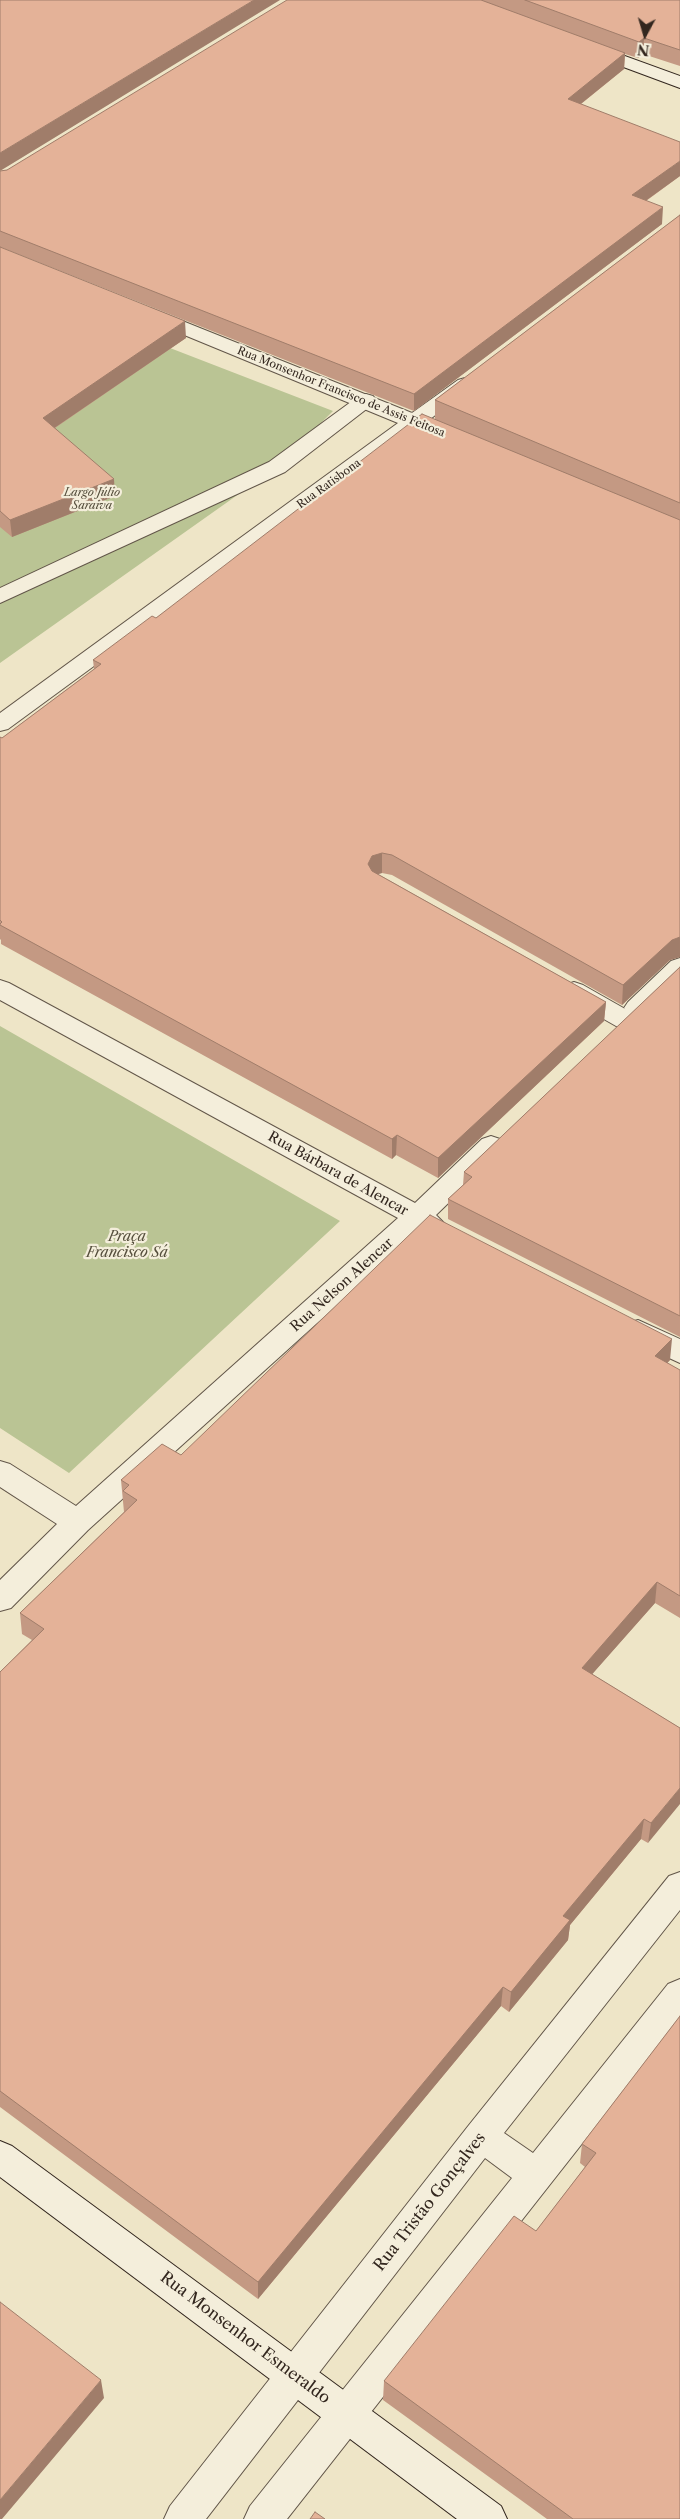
<!DOCTYPE html>
<meta charset="utf-8">
<style>
body{margin:0}
#map{position:relative;width:680px;height:2519px;overflow:hidden;background:#eee5c7;font-family:"Libre Caslon Text",serif}
canvas{display:block}
.north{position:absolute;left:620px;top:10px;width:50px;height:50px;-webkit-text-stroke:4px #f4eedb;paint-order:stroke;rotate:186deg;font-size:14px;font-weight:700;line-height:20px;text-align:center;color:#33271f}
.north::after{content:'';display:block;margin:auto;width:18px;height:22px;background:#33271f;clip-path:polygon(50% 0,100% 100%,50% 72%,0 100%)}
</style>
<div id="map">
<canvas width="680" height="2519"></canvas>
<div class="north">N</div>
</div>
<script>
const c = document.querySelector('canvas').getContext('2d');
c.lineJoin = 'round';
function paint(path, color) { c.fillStyle = color; c.fill(path, 'evenodd'); }
const shape = rows => new Path2D(rows.map(r => 'M' + r).join(''));
function stroke(path, color, width, dash) { c.strokeStyle = color; c.lineWidth = width; c.lineCap = dash ? 'butt' : 'round'; c.setLineDash(dash || []); c.stroke(path); }
function write(font, color, halo, rows, align = 'center') {
  c.font = font + ' "Libre Caslon Text",serif'; c.lineWidth = 4.5; c.setLineDash([]); c.textBaseline = 'middle'; c.strokeStyle = halo; c.fillStyle = color; for (const [text, x, y, turn = 0] of rows) {
    c.save(); c.translate(x, y); c.rotate((+turn || 0) * Math.PI / 180); c.textAlign = isNaN(turn) ? turn : align; if (halo) c.strokeText(text, 0, 0); c.fillText(text, 0, 0); c.restore();
  }
}
paint(shape([
 [170,348,333,411,277,467,0,663,0,465],
 [0,1026,340,1221,69,1473,0,1428]
]), '#bac494');
const service = shape([
 [574,982,583,985,634,1014,638,1020,634,1026,625,1029,616,1026,565,997,561,991,565,985,574,982]
]);
const pedestrian = shape([
 [366,394,373,396,376,400,373,404,285,472,0,603,0,588,269,462,359,396,366,394]
]);
const minor = shape([
 [150,308,412,413,458,380,465,378,472,380,475,384,429,420,438,427,434,431,427,433,416,430,8,729,0,731,0,713,398,423,143,318,140,314,143,310,150,308],
 [680,958,680,982,646,1014,637,1017,628,1014,624,1008,628,1002,671,961,680,958],
 [0,980,9,983,415,1203,482,1139,491,1136,500,1139,504,1146,500,1153,436,1215,445,1224,441,1231,431,1234,420,1230,88,1530,11,1608,0,1611,0,1580,57,1524,0,1487,0,1461,10,1464,76,1506,398,1218,0,1000,0,980],
 [638,1320,680,1339,680,1363,628,1339,624,1331,628,1323,638,1320],
 [680,1872,680,1910,504,2133,533,2153,668,1984,680,1979,680,2019,287,2519,244,2519,250,2506,512,2178,485,2158,206,2519,164,2519,170,2506,469,2125,669,1876,680,1872]
]);
const secondary = shape([
 [589,43,680,76,680,88,583,52,580,48,583,44,589,43],
 [0,2141,12,2146,501,2506,507,2519,457,2519,0,2177,0,2141]
]);
stroke(service, '#625649', 2);
stroke(pedestrian, '#625649', 2);
stroke(minor, '#625649', 2);
stroke(secondary, '#33271f', 2);
paint(service, '#f4eedb');
paint(pedestrian, '#f4eedb');
paint(minor, '#f4eedb');
paint(secondary, '#f4eedb');
paint(shape([
 [481,0,680,0,680,66,643,54,638,58,625,54,624,69,581,104,680,176,646,201,662,224,414,411,0,247,0,171,7,170],
 [680,215,680,957,670,960,622,1005,392,875,382,873,378,874,606,1002,604,1021,438,1178,396,1155,392,1159,1,944,1,940,0,939,0,737,2,738,94,669,93,660,156,618,435,419,435,400],
 [0,247,186,338,55,428,115,496,12,537,0,527],
 [680,967,680,1337,448,1219,448,1199,463,1185,464,1172],
 [670,1360,667,1363,680,1370,680,1618,655,1603,592,1674,680,1728,648,1843,641,1839,570,1925,568,1940,509,2012,501,2006,258,2299,0,2107,0,1672,32,1640,22,1634,20,1613,124,1512,121,1480,181,1455],
 [680,2016,680,2519,547,2519,383,2400,384,2381,536,2231,585,2167,580,2163,582,2144]
]), '#c49983');
paint(shape([
 [254,0,280,0,0,171,0,153],
 [644,38,643,54,638,58,639,42],
 [625,53,624,69,567,115,568,99],
 [680,161,680,176,630,212,632,195],
 [663,207,662,224,414,411,414,394],
 [185,321,186,338,44,435,43,418],
 [114,479,115,496,12,537,10,520],
 [382,853,382,873,371,876,368,864,372,856],
 [680,937,680,957,670,960,622,1005,623,985,672,940],
 [606,1002,604,1021,438,1178,438,1158],
 [397,1135,396,1155,392,1159,392,1139],
 [672,1339,670,1360,653,1378,655,1356],
 [657,1582,655,1603,580,1688,582,1668],
 [680,1788,680,1804,648,1843,651,1823],
 [644,1819,641,1839,570,1925,568,1940,509,2012,511,1992,563,1916],
 [503,1987,501,2006,258,2299,258,2282],
 [101,2380,104,2398,2,2519,0,2519,0,2500]
]), '#a07d6a');
const building = shape([
 [0,0,254,0,0,153,0,0],
 [287,0,481,0,625,53,568,99,680,142,680,161,632,195,663,207,414,394,0,231,0,171,7,170,287,0],
 [525,0,680,0,680,50,644,38,639,42,525,0],
 [680,215,680,503,435,400,680,215],
 [0,247,185,321,43,418,114,479,10,520,0,511,0,247],
 [422,414,680,520,680,937,672,940,623,985,392,855,382,853,372,856,368,864,372,871,606,1002,438,1158,397,1135,392,1139,0,925,0,924,2,922,0,920,0,737,2,738,101,664,93,660,152,616,156,618,422,414],
 [680,967,680,1316,448,1199,472,1177,464,1172,680,967],
 [430,1215,672,1339,655,1356,680,1370,680,1596,657,1582,582,1668,680,1728,680,1788,651,1823,644,1819,563,1916,570,1920,511,1992,503,1987,258,2282,0,2091,0,1672,44,1629,20,1613,137,1500,123,1491,129,1485,121,1480,162,1444,181,1455,430,1215],
 [680,2016,680,2519,573,2519,384,2381,514,2216,536,2231,596,2153,582,2144,680,2016],
 [0,2302,101,2380,0,2500,0,2302],
 [315,2512,325,2519,310,2519,315,2512]
]);
paint(building, '#e4b298');
stroke(building, '#a07d6a', 1);
write('11px', '#33271f', '#f4eedb', [
 ["Rua Monsenhor Francisco de Assis Feitosa",341,392,22],
 ["Rua Ratisbona",329,484,-36]
]);
write('italic 11px', '#554e3c', '#f4eedb', [
 ["Largo Júlio",92,493],
 ["Saraiva",92,506]
]);
write('14px', '#33271f', '#f4eedb', [
 ["Rua Bárbara de Alencar",338,1174,29],
 ["Rua Nelson Alencar",342,1285,-42]
]);
write('italic 14px', '#554e3c', '#f4eedb', [
 ["Praça",127,1237],
 ["Francisco Sá",127,1253]
]);
write('16px', '#33271f', '#f4eedb', [
 ["Rua Tristão Gonçalves",430,2202,-52],
 ["Rua Monsenhor Esmeraldo",245,2338,37]
]);
</script>
